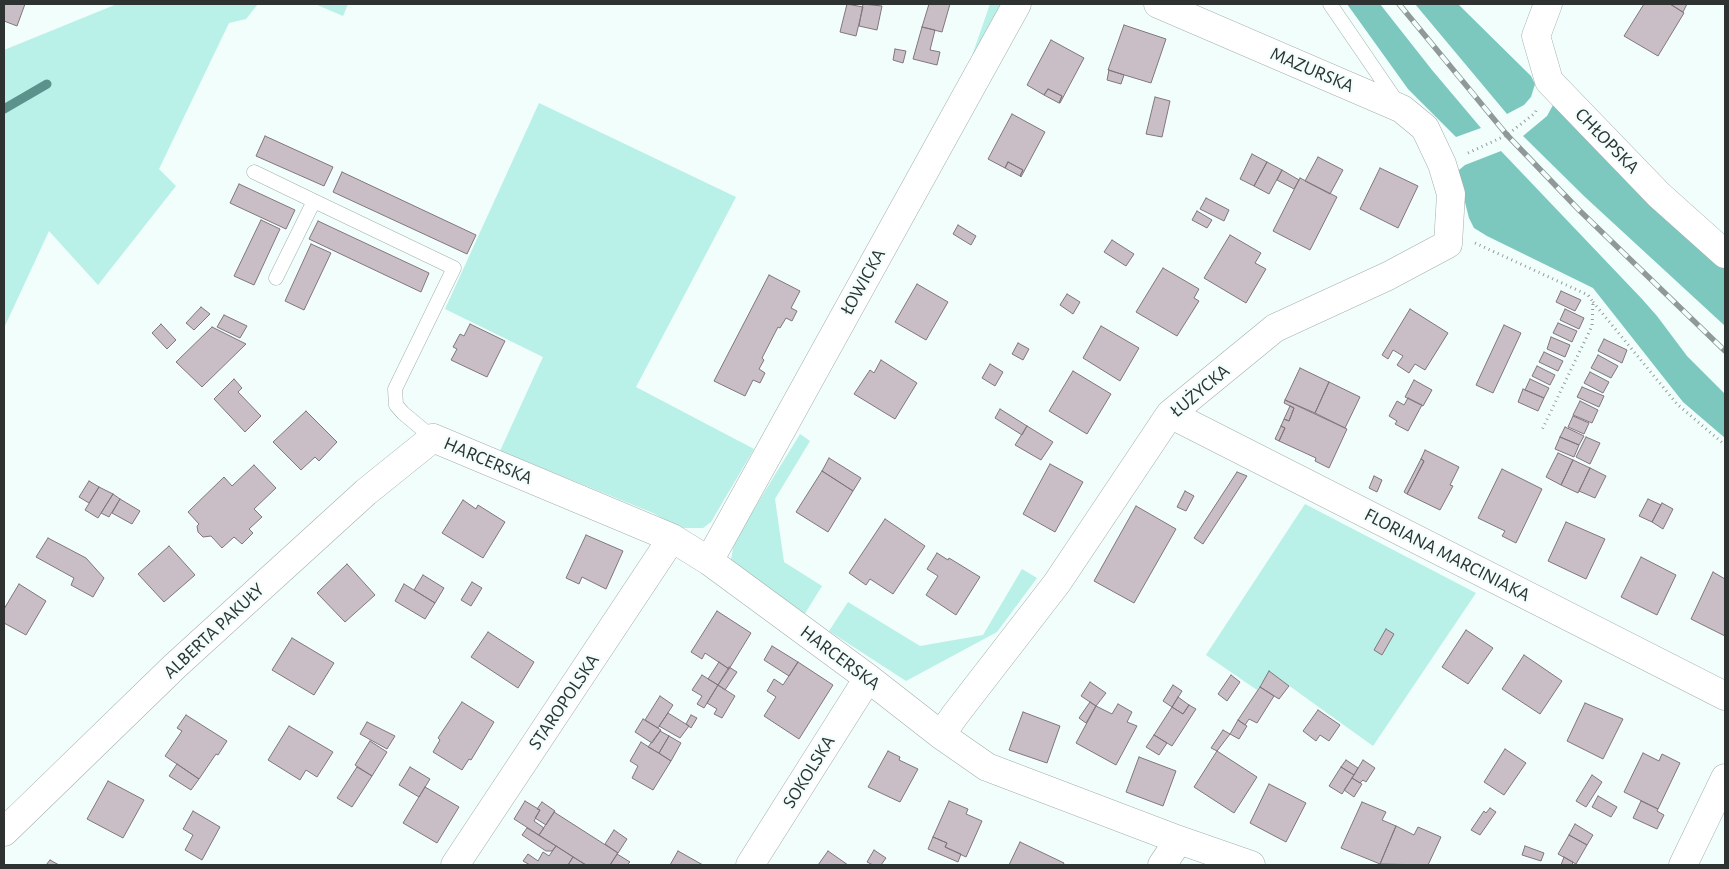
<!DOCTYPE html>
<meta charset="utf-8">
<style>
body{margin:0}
#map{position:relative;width:1729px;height:869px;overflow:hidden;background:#f1fefc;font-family:"Alegreya Sans",sans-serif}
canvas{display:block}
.frame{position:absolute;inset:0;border:5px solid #2e3332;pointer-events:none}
</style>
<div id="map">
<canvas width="1729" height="869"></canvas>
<div class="frame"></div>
</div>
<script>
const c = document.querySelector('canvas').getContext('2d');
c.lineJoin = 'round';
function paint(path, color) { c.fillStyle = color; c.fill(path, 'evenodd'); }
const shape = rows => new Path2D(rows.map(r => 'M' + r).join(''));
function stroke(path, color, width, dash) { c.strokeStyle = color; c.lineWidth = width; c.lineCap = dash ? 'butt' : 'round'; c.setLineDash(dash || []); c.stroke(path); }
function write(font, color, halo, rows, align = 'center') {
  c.font = font + ' "Alegreya Sans",sans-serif'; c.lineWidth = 4.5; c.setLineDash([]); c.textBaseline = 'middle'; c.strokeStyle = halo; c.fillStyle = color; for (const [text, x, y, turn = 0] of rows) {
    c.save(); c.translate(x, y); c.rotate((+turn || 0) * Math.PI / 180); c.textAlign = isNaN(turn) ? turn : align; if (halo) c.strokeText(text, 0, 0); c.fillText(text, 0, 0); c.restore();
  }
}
paint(shape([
 [117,4,258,4,246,19,229,23,159,169,176,186,98,285,49,231,4,328,4,50],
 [315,4,348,4,343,16],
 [990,4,1001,4,965,76],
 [539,103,736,197,636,387,754,449,711,522,703,528,680,528,653,513,500,451,543,357,445,309],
 [800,434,810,441,775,499,784,562,822,586,804,615,735,567,731,560,733,548,738,535],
 [1305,504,1476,593,1373,746,1270,672,1257,690,1206,655],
 [1022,569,1037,578,997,632,906,681,829,631,848,602,920,646,983,635]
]), '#b9f0e8');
paint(shape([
 [1347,4,1380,4,1432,70,1481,128,1456,137,1408,89],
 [1415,4,1458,4,1531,76,1535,84,1531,97,1524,105,1507,114],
 [1553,96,1725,265,1725,326,1585,197,1523,136,1547,116,1553,105],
 [1501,151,1642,299,1657,316,1687,356,1725,394,1725,438,1683,402,1593,288,1487,236,1474,228,1469,218,1459,179,1459,170,1465,165]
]), '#7cc8be');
stroke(shape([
 [4,109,47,84]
]), '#5b928b', 9);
const building = shape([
 [4,4,25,4,17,26,4,21,4,4],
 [847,4,863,7,856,36,840,32,847,4],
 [863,4,882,6,877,30,859,26,863,4],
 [929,4,950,4,942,32,922,27,929,4],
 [1644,4,1670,4,1684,13,1658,56,1624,36,1644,4],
 [1670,4,1687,4,1683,12,1670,4],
 [1124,25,1166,39,1151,83,1108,70,1124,25],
 [922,27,935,30,930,50,940,52,937,65,913,59,922,27],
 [1051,40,1084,58,1060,103,1059,103,1062,96,1048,89,1044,95,1027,85,1051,40],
 [895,49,906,51,903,63,893,60,895,49],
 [1109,70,1124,75,1121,84,1107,80,1109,70],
 [1048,89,1062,96,1059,103,1044,95,1048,89],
 [1155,97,1170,101,1162,137,1146,134,1155,97],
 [1012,114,1045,132,1021,177,1020,176,1023,170,1008,162,1005,168,988,159,1012,114],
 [265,136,333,167,324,186,256,156,265,136],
 [1252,154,1267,162,1254,186,1240,179,1252,154],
 [1318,157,1343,170,1330,194,1305,181,1318,157],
 [1008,162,1023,170,1020,176,1005,168,1008,162],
 [1267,162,1282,170,1269,194,1254,186,1267,162],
 [1380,168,1418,186,1398,228,1360,209,1380,168],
 [1282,170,1299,180,1294,189,1277,180,1282,170],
 [342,172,476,235,467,254,333,192,342,172],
 [1300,178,1337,197,1310,250,1273,231,1300,178],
 [239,184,295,210,286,229,230,203,239,184],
 [1206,198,1229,210,1224,221,1200,209,1206,198],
 [1197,211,1212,220,1207,228,1192,220,1197,211],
 [261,220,280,229,254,285,234,276,261,220],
 [318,221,429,273,421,292,309,239,318,221],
 [958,225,976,236,971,245,953,234,958,225],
 [1230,235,1261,253,1255,263,1266,269,1246,303,1204,278,1230,235],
 [1112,240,1134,254,1126,266,1104,252,1112,240],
 [311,244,331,253,304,310,285,301,311,244],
 [1163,268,1199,289,1194,298,1199,301,1177,336,1136,312,1163,268],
 [769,275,800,291,791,308,797,311,792,321,786,318,780,328,778,327,762,358,764,360,759,369,765,373,760,383,753,380,745,396,714,381,769,275],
 [917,284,948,302,926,340,895,322,917,284],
 [1561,291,1581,300,1575,311,1556,302,1561,291],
 [1067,294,1080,302,1073,314,1060,305,1067,294],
 [201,307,210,314,194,330,186,323,201,307],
 [1410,309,1448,333,1425,370,1415,364,1409,373,1397,365,1403,356,1393,350,1388,359,1382,355,1410,309],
 [1565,309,1584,318,1579,329,1560,320,1565,309],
 [224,315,247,326,240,338,217,327,224,315],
 [1558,323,1577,331,1572,342,1553,333,1558,323],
 [161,324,176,340,167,349,152,333,161,324],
 [470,324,505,341,487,377,451,360,457,349,453,347,460,334,464,336,470,324],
 [1504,325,1521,333,1493,393,1476,385,1504,325],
 [1101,326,1139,348,1120,381,1083,358,1101,326],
 [212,327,246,344,202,387,176,362,212,327],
 [1551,337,1570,345,1565,357,1547,349,1551,337],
 [1604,339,1627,350,1622,363,1598,351,1604,339],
 [1018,343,1029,349,1023,360,1012,354,1018,343],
 [1544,352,1563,361,1558,371,1539,362,1544,352],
 [1598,355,1618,366,1611,378,1591,368,1598,355],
 [881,360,917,383,895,419,854,394,870,370,874,373,881,360],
 [990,364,1003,372,995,386,982,378,990,364],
 [1537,366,1555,375,1550,385,1532,376,1537,366],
 [1300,368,1329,382,1315,413,1285,400,1300,368],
 [1073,371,1111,394,1087,434,1049,411,1073,371],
 [1590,372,1609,382,1603,393,1584,383,1590,372],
 [234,379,242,388,238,392,261,416,245,432,214,399,234,379],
 [1530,379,1549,388,1544,398,1525,390,1530,379],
 [1414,380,1432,390,1423,406,1405,397,1414,380],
 [1329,382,1360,397,1345,428,1315,413,1329,382],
 [1582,387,1604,396,1599,407,1577,397,1582,387],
 [1523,389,1544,398,1538,411,1518,402,1523,389],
 [1408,398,1422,405,1408,431,1395,424,1397,421,1389,416,1397,401,1404,405,1408,398],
 [1285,400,1347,429,1329,468,1315,461,1316,458,1279,441,1285,428,1281,426,1284,419,1289,421,1294,408,1284,403,1285,400],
 [1580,401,1598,410,1592,423,1573,415,1580,401],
 [1290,406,1294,408,1289,421,1284,419,1290,406],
 [1000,409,1027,426,1022,435,995,418,1000,409],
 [306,411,337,442,319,461,315,457,301,470,273,442,306,411],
 [1573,416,1589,423,1584,434,1568,427,1573,416],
 [1027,426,1053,442,1041,460,1015,445,1027,426],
 [1281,426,1285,428,1279,441,1275,439,1281,426],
 [1565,427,1584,436,1579,445,1560,437,1565,427],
 [1560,437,1579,445,1574,457,1555,449,1560,437],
 [1586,437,1600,443,1590,464,1576,457,1586,437],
 [1425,450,1459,467,1450,485,1453,486,1440,510,1407,494,1424,461,1421,459,1425,450],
 [1558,453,1573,460,1561,485,1546,477,1558,453],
 [829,458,861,478,853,491,822,471,829,458],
 [1421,459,1424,461,1407,494,1404,492,1421,459],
 [1573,460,1590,468,1578,493,1561,485,1573,460],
 [1050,464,1083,482,1055,532,1023,514,1050,464],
 [254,465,276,488,254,509,262,517,249,529,253,533,242,544,234,537,222,548,211,536,203,537,198,532,197,526,199,524,188,512,224,477,232,486,254,465],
 [1590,468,1606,476,1595,498,1579,491,1590,468],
 [1502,469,1542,489,1516,543,1502,536,1505,531,1478,518,1502,469],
 [822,471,853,491,828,532,796,512,822,471],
 [1237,472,1247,476,1203,544,1194,538,1237,472],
 [1374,476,1382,480,1377,492,1369,488,1374,476],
 [89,481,99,487,89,503,79,497,89,481],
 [99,487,113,494,98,518,85,510,99,487],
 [1185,491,1194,496,1186,511,1177,507,1185,491],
 [113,494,120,499,109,517,101,513,113,494],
 [120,499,140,511,132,524,112,513,120,499],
 [1648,499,1661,505,1652,522,1639,516,1648,499],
 [463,500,476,509,478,505,505,522,483,558,442,533,463,500],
 [1662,503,1673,509,1663,529,1652,522,1662,503],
 [1136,506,1176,529,1134,603,1094,581,1136,506],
 [885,519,925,546,893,594,870,579,866,585,849,573,885,519],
 [1566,522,1605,539,1586,579,1548,561,1566,522],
 [586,535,623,551,606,589,582,577,579,584,566,578,586,535],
 [48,538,86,558,104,578,93,597,71,585,74,578,36,557,48,538],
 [169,546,195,575,164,602,138,574,169,546],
 [937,553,948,560,949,558,980,577,956,615,926,595,938,576,927,569,937,553],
 [1641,557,1676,575,1657,615,1621,597,1641,557],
 [347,564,375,595,345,622,317,593,347,564],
 [1713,572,1725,579,1725,636,1691,619,1713,572],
 [423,575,444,588,435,603,414,590,423,575],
 [472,582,482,588,471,606,461,600,472,582],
 [19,584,46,601,26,635,4,623,4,609,19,584],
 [404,584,435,603,425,619,395,601,404,584],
 [717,611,751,633,729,669,705,653,702,659,691,652,717,611],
 [1386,629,1394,634,1382,655,1374,650,1386,629],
 [1466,630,1493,648,1468,684,1442,667,1466,630],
 [488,632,534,662,518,688,471,657,488,632],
 [292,638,334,663,314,695,272,670,292,638],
 [772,646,798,662,789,676,764,660,772,646],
 [1524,655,1562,681,1540,714,1502,689,1524,655],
 [719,662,729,669,718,685,708,679,719,662],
 [798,662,833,685,799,739,764,716,776,697,767,691,774,679,783,685,798,662],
 [729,667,737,672,725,690,718,685,729,667],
 [1269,671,1289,686,1279,699,1260,687,1269,671],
 [702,675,718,685,704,708,697,704,702,696,692,690,702,675],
 [1231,675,1240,682,1227,701,1218,694,1231,675],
 [1090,682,1106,693,1096,706,1081,696,1090,682],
 [718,685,735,696,722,718,714,714,717,709,707,703,718,685],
 [1173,685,1182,691,1172,707,1163,701,1173,685],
 [1260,687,1274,696,1257,723,1249,719,1245,725,1238,720,1260,687],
 [660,696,673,705,658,728,645,720,660,696],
 [1178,697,1189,705,1183,714,1172,707,1178,697],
 [462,702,494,722,471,760,469,759,462,770,433,752,440,740,438,738,462,702],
 [1090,702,1096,706,1086,723,1079,718,1090,702],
 [1585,703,1623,719,1603,759,1567,741,1585,703],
 [1118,704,1132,712,1127,722,1137,726,1116,765,1076,743,1096,706,1112,714,1118,704],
 [1189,705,1196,709,1172,746,1154,735,1172,707,1183,714,1189,705],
 [1318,710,1340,725,1329,741,1320,735,1316,741,1303,731,1318,710],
 [1023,712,1060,726,1047,763,1009,750,1023,712],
 [668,713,689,726,680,738,659,726,668,713],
 [186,715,227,741,218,755,216,754,199,779,165,756,182,731,177,728,186,715],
 [691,715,697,718,691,728,686,724,691,715],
 [643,719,661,730,652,743,635,732,643,719],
 [1238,720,1247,726,1239,739,1230,734,1238,720],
 [367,722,395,736,387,749,360,734,367,722],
 [289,726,333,752,317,777,306,770,300,780,268,760,289,726],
 [1223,730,1230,734,1217,751,1211,748,1223,730],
 [660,731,669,736,659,753,648,747,660,731],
 [1154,735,1167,743,1159,755,1146,747,1154,735],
 [669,736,681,743,671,761,659,753,669,736],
 [370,741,387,752,372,776,355,765,370,741],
 [641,742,671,761,653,790,632,778,638,766,630,761,641,742],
 [1505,749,1526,763,1504,795,1484,782,1505,749],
 [888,751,900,757,899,760,918,769,900,802,868,787,888,751],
 [1217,751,1257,777,1234,813,1194,787,1217,751],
 [1643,753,1659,761,1662,754,1680,763,1658,809,1624,792,1643,753],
 [1139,757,1176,771,1163,806,1126,792,1139,757],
 [1346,760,1358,768,1354,775,1341,767,1346,760],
 [1363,760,1375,768,1366,782,1363,780,1360,783,1352,778,1363,760],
 [177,764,199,779,191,790,169,776,177,764],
 [357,767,372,776,352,807,337,798,357,767],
 [410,767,430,779,419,797,399,785,410,767],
 [1341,767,1354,775,1342,794,1329,786,1341,767],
 [1592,775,1602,782,1586,807,1576,801,1592,775],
 [1352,778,1362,784,1354,797,1344,790,1352,778],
 [108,781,144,800,123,838,87,819,108,781],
 [1269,784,1306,803,1286,842,1250,823,1269,784],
 [425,787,459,807,437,843,403,823,425,787],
 [1598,796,1617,807,1611,817,1592,807,1598,796],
 [525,801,540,810,534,821,544,828,539,835,514,819,525,801],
 [949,801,968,809,966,814,982,821,966,857,945,847,947,843,933,837,949,801],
 [1641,801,1658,809,1657,811,1664,815,1657,829,1633,818,1641,801],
 [542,802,555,811,546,825,535,818,540,810,537,809,542,802],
 [1362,802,1386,812,1382,820,1396,826,1380,864,1341,848,1362,802],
 [1490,808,1496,812,1480,835,1471,830,1484,811,1486,813,1490,808],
 [193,811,220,827,202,860,185,850,193,835,183,829,193,811],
 [554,812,618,853,610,865,586,865,539,835,554,812],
 [1575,824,1593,835,1587,845,1569,835,1575,824],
 [1396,826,1414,835,1418,827,1441,837,1428,865,1380,864,1396,826],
 [527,828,556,846,552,851,546,851,522,835,527,828],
 [614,830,627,839,618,853,605,844,614,830],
 [1569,835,1587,845,1576,864,1558,854,1569,835],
 [933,837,947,843,945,847,961,854,958,862,928,849,933,837],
 [1020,842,1064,863,1063,865,1009,865,1020,842],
 [556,846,573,857,568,865,530,865,523,861,528,854,538,861,543,852,549,856,556,846],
 [1525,846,1544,853,1541,861,1522,855,1525,846],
 [874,850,886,858,881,865,873,865,867,862,874,850],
 [678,851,703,865,670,865,678,851],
 [828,851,848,865,818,865,828,851],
 [617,854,630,862,627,865,610,865,617,854],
 [573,857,586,865,568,865,573,857],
 [1564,857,1573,862,1572,865,1561,865,1564,857],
 [50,860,59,865,46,865,50,860]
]);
paint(building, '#c9bec5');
stroke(building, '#80767c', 1);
const service = shape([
 [1330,4,1397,102],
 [254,172,314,201],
 [276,278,314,201,454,268,395,389,396,405,403,413,433,438]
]);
const minor = shape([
 [1548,4,1536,36,1549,81,1659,195,1725,254],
 [1170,414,1725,696],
 [709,561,1017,4],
 [941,735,955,715,1057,583,1170,414,1275,328,1388,276,1448,244,1451,194,1442,164,1425,128,1402,109,1158,4],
 [4,832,175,666,366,492,433,438,672,538,709,561,868,678,941,735,987,767,1179,840,1251,865],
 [455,865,672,538],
 [750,865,868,678],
 [1162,865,1179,840],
 [1683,865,1725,778]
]);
stroke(service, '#a3afad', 15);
stroke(minor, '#a3afad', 29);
stroke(shape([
 [1468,153,1507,135,1535,113,1537,108],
 [1475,243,1588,295,1593,302,1592,326,1541,432],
 [1593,302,1677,404,1725,445]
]), '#939d9b', 3, [1, 4]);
stroke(service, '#fff', 14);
stroke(minor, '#fff', 28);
const rail = shape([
 [1399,4,1507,135,1579,210,1725,351]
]);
stroke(rail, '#909997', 5.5);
stroke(rail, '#f1fefc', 4, [11]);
write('19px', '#2e3332', '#f1fefc', [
 ["MAZURSKA",1312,70,23],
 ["CHŁOPSKA",1607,141,46],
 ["ŁOWICKA",863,282,-61],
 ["ŁUŻYCKA",1200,391,-40],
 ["HARCERSKA",488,461,23],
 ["FLORIANA MARCINIAKA",1447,555,27],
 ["ALBERTA PAKUŁY",214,631,-43],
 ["HARCERSKA",840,658,37],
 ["STAROPOLSKA",564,702,-56],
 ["SOKOLSKA",809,772,-58]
]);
</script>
